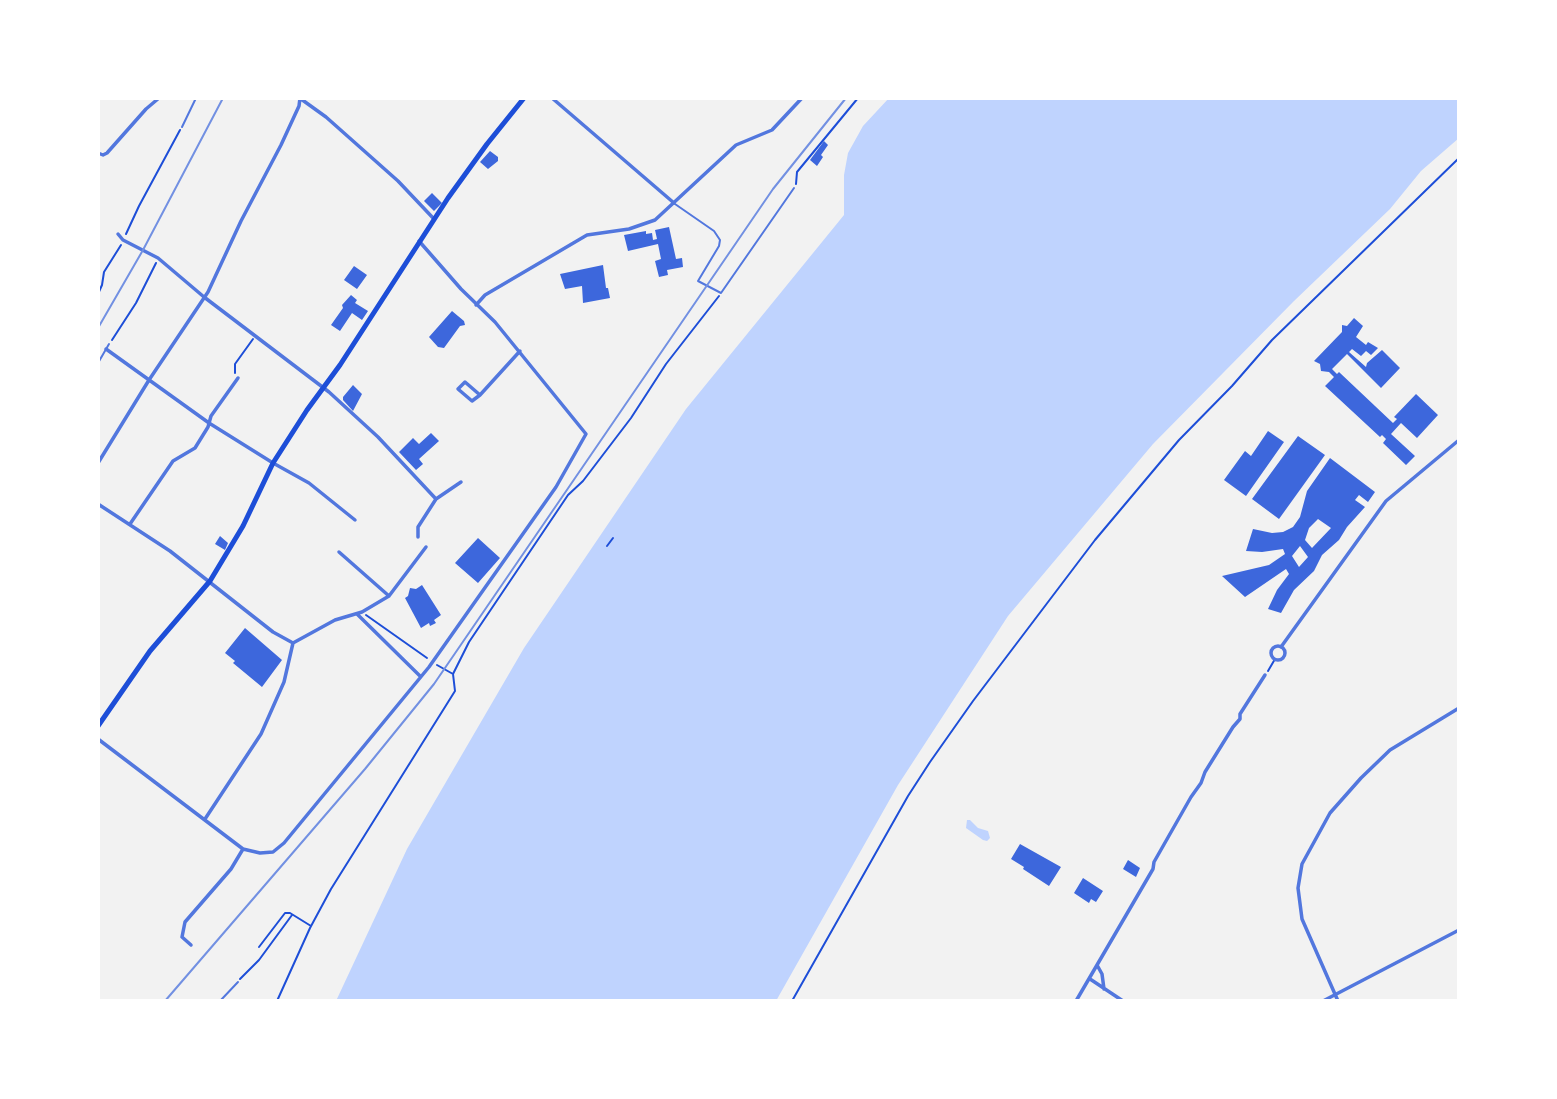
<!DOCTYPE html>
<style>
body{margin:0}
#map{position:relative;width:1557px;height:1099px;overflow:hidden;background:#f2f2f2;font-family:Georgia,serif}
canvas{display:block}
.frame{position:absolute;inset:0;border:100px solid #fff;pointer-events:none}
</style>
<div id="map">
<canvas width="1557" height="1099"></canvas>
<div class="frame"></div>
</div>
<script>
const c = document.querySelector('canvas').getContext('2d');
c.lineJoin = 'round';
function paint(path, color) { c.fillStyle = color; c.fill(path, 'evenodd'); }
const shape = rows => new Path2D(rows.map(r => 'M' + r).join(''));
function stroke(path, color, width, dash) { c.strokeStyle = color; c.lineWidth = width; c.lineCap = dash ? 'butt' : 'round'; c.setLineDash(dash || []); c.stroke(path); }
paint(shape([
 [889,98,1459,98,1459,138,1421,171,1390,209,1294,301,1153,444,1008,616,898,785,776,1001,336,1001,407,849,524,648,686,409,844,215,844,175,848,153,863,126],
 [967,820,970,820,978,828,988,831,990,838,987,841,983,840,966,828]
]), '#bfd3fe');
paint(shape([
 [824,141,828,145,821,155,823,157,817,166,810,160],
 [490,151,498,157,498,161,488,169,480,162],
 [432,193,442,203,434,211,424,201],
 [669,227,676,259,682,258,683,267,667,270,668,275,659,277,655,261,661,259,658,244,628,251,624,235,646,231,646,234,652,233,653,240,657,239,655,230],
 [603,265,606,288,608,288,610,298,583,303,582,286,565,289,560,274],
 [354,266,367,275,357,289,344,280],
 [351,295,357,300,355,303,368,311,362,320,352,313,340,331,331,325,343,308,342,305],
 [452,311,464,321,465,325,460,326,444,348,438,347,429,337],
 [1354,318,1363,326,1356,337,1366,345,1368,342,1378,348,1371,355,1366,351,1361,356,1352,349,1349,352,1366,367,1367,363,1382,350,1400,368,1381,388,1347,354,1332,369,1337,374,1339,372,1393,423,1397,419,1394,417,1416,394,1438,415,1417,438,1401,423,1391,434,1415,456,1406,465,1383,443,1386,439,1382,435,1380,437,1325,386,1334,377,1329,372,1321,371,1320,364,1314,361,1342,332,1342,325,1347,326],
 [353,385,362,394,353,411,343,400,343,397],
 [1268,431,1284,442,1246,496,1224,480,1245,451,1251,456],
 [431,433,439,441,419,459,423,464,416,470,399,452,413,438,419,444],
 [1298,436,1325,455,1279,519,1252,499],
 [1330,458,1375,492,1368,502,1359,495,1355,500,1365,507,1347,527,1339,540,1322,555,1314,571,1294,590,1281,613,1268,609,1277,590,1289,574,1286,569,1245,597,1222,576,1269,565,1285,554,1283,549,1262,552,1246,551,1253,529,1272,533,1283,532,1293,527,1300,517,1307,491],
 [1318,519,1331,528,1312,548,1305,540,1309,528],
 [1300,546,1308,557,1299,567,1292,556],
 [220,536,228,543,225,550,215,544],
 [478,538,500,558,478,583,455,563],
 [422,585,441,615,434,620,436,623,430,626,429,623,421,628,405,598,408,596,410,588,416,589],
 [245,628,282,660,262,687,233,663,235,661,225,653],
 [1020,844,1061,867,1049,886,1023,869,1024,867,1011,859],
 [1128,860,1140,868,1136,877,1123,869],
 [1083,878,1103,891,1096,902,1091,899,1089,903,1074,893]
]), '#3d67dc');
stroke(shape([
 [796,184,797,172,858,98],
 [126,234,139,206,180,130],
 [98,294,102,285,104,272,121,245],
 [112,340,136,303,156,263],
 [235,373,235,364,253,339],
 [607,546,613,538],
 [366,615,427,658],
 [437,665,453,674],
 [1268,671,1275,659],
 [259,947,285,913,290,913,311,926],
 [240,979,259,960,292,915],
 [277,1001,310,928,331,889,455,691,453,674,469,642,568,495,583,481,631,418,666,364,719,296],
 [792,1001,908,796,930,762,973,701,1095,540,1179,440,1232,386,1272,340,1459,158]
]), '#1d4ed8', 2);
stroke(shape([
 [182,127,196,98],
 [675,204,714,231,720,240,719,246,698,281,721,293,794,188],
 [98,363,109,344],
 [220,1001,238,982]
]), '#5277de', 2);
stroke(shape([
 [552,98,674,203],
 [301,99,326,117,398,181,434,219],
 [98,153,103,155,107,153,146,109,159,98],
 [118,234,123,240,158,258,204,297,329,392,378,437,436,499],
 [476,305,485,295,587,235,629,229,655,220,736,145,772,130,802,98],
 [106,349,209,423,273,463,309,483,355,520],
 [480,395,472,401,458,389,465,382,480,395,520,351],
 [98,463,149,380,208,292,241,221,281,145,299,106,300,98],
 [98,504,170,551,273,632,293,643],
 [130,524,173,461,195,448,208,427,211,416,238,378],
 [418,537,418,527,436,499,461,482],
 [339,552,389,596],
 [357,614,420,676],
 '1271 653a7 7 0 1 1 14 0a7 7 0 1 1-14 0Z',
 [1281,647,1386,501,1459,440],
 [98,739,243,849,260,853,273,852,284,843,429,667,556,487,586,434,495,322,461,289,419,241],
 [205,819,261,734,284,682,293,643,335,620,362,612,389,596,426,547],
 [191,945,182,937,185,922,231,869,243,849],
 [1097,965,1102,974,1104,989],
 [1090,979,1123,1001],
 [1076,1001,1153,869,1154,862,1191,797,1201,783,1205,772,1233,727,1240,719,1240,714,1265,675],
 [1323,1001,1459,930],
 [1338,1001,1302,919,1298,888,1302,864,1330,813,1361,778,1390,750,1459,708]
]), '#5277de', 3.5);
stroke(shape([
 [98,726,150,651,210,581,243,526,273,463,307,410,340,365,448,198,487,144,524,98]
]), '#1d4ed8', 5);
stroke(shape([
 [98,328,143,250,223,98]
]), '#7290e2', 2);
stroke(shape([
 [165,1001,365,769,434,684,773,189,846,98]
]), '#7290e2', 2);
</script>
